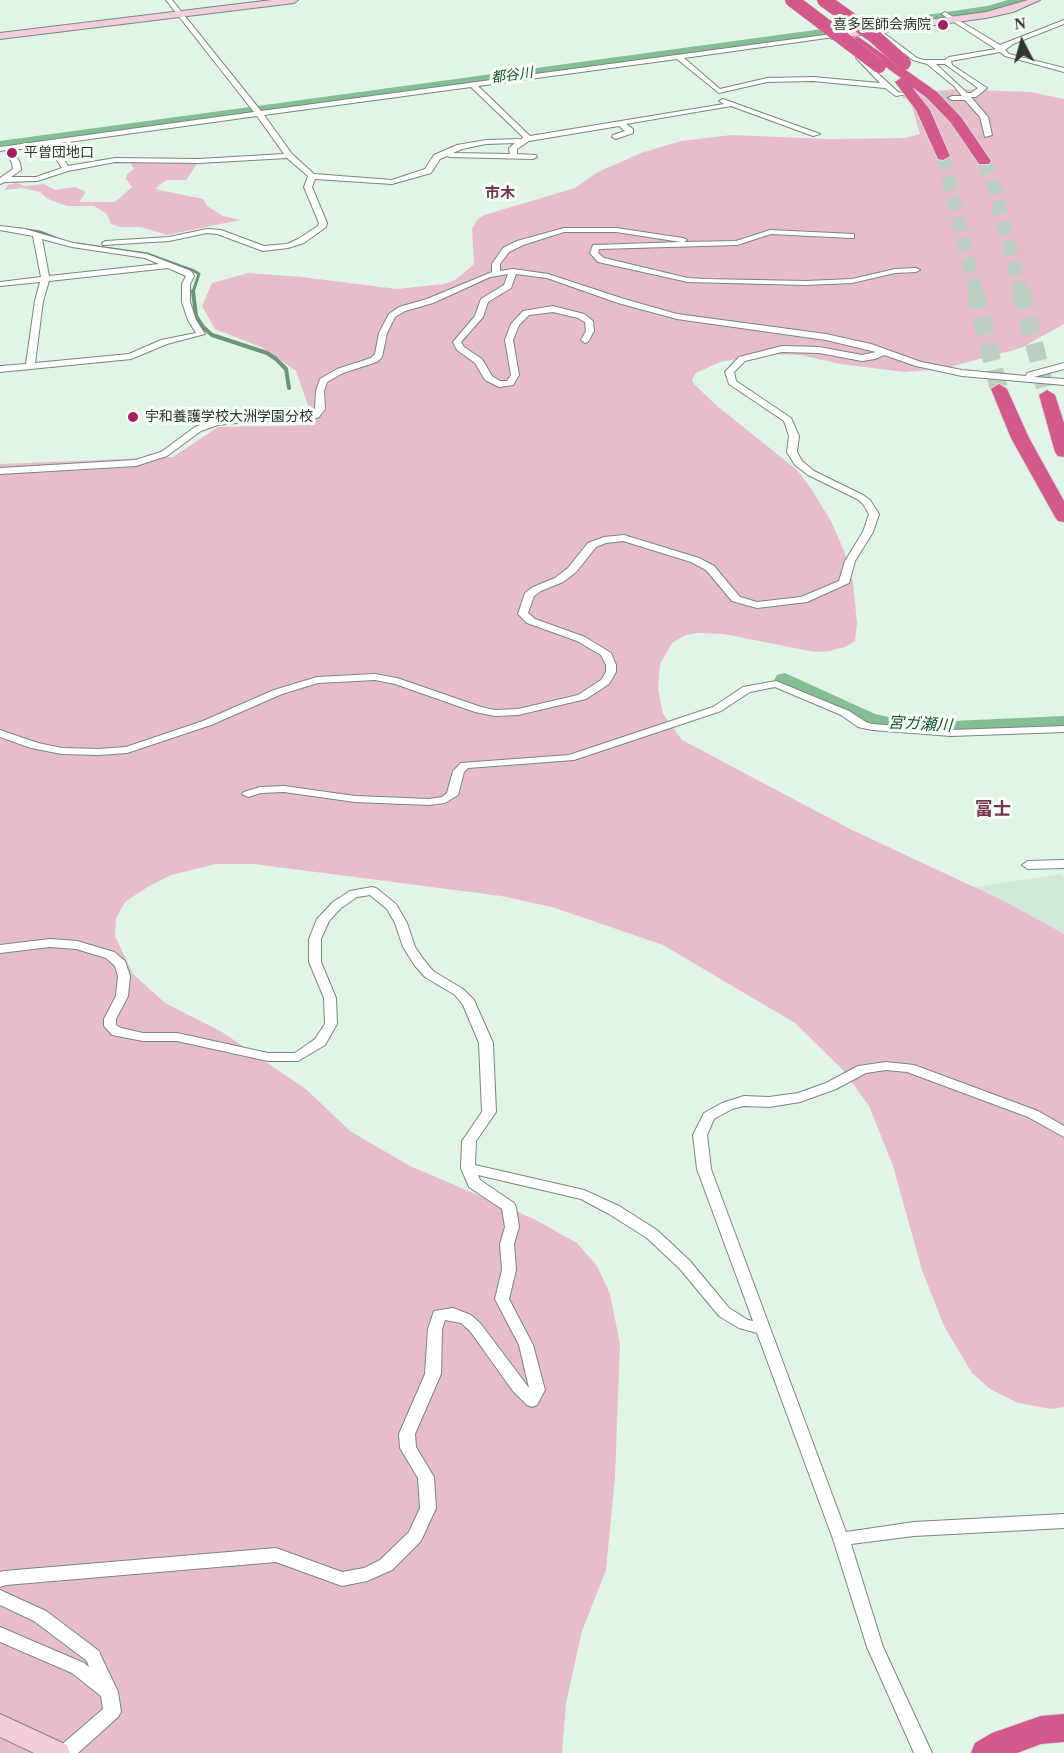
<!DOCTYPE html>
<meta charset="utf-8">
<style>
body{margin:0}
#map{position:relative;width:1064px;height:1753px;overflow:hidden;background:#e1f5e6;font-family:"Times New Roman",serif}
canvas{display:block}
.north{position:absolute;left:992px;top:12px;width:60px;height:60px;-webkit-text-stroke:4px #f7fef8;paint-order:stroke;rotate:354deg;font-size:16px;font-weight:700;line-height:24px;text-align:center;color:#2e3630}
.north::after{content:'';display:block;margin:auto;width:21px;height:27px;background:#2e3630;clip-path:polygon(50% 0,100% 100%,50% 72%,0 100%)}
</style>
<div id="map">
<canvas width="1064" height="1753"></canvas>
<div class="north">N</div>
</div>
<script>
const c = document.querySelector('canvas').getContext('2d');
c.lineJoin = 'round';
function paint(path, color) { c.fillStyle = color; c.fill(path, 'evenodd'); }
const shape = rows => new Path2D(rows.map(r => 'M' + r).join(''));
function stroke(path, color, width, dash) { c.strokeStyle = color; c.lineWidth = width; c.lineCap = dash ? 'butt' : 'round'; c.setLineDash(dash || []); c.stroke(path); }
function write(font, color, halo, rows, align = 'center') {
  c.font = font + ' "Times New Roman","Noto Sans JP",serif'; c.lineWidth = 6; c.setLineDash([]); c.textBaseline = 'middle'; c.strokeStyle = halo; c.fillStyle = color; for (const [text, x, y, turn = 0] of rows) {
    c.save(); c.translate(x, y); c.rotate((+turn || 0) * Math.PI / 180); c.textAlign = isNaN(turn) ? turn : align; if (halo) c.strokeText(text, 0, 0); c.fillText(text, 0, 0); c.restore();
  }
}
paint(shape([
 [1062,874,1064,879,1064,985,960,889]
]), '#d0ead7');
paint(shape([
 [957,89,1031,92,1064,99,1064,324,1021,348,942,369,904,372,840,364,800,355,766,354,720,362,696,373,692,379,694,384,716,405,797,470,810,487,831,521,844,551,853,582,857,623,855,641,845,647,830,651,815,652,724,634,697,633,686,635,672,643,660,664,658,689,663,714,682,740,850,829,1004,901,1064,934,1064,1407,1051,1409,1018,1403,990,1389,972,1373,944,1326,922,1270,893,1166,869,1106,843,1070,795,1023,663,945,552,907,501,896,254,864,216,864,171,875,149,886,125,902,116,918,115,936,133,974,165,1003,222,1032,307,1090,350,1131,410,1166,534,1219,577,1243,597,1266,610,1294,620,1344,615,1477,606,1570,582,1631,566,1703,562,1753,0,1753,0,464,173,457,218,427,315,425,296,371,263,348,215,329,202,306,212,283,248,273,302,277,397,289,444,284,455,280,474,264,472,229,477,220,484,215,575,188,598,172,641,153,681,141,732,135,829,139,906,138,920,134,911,103,937,91],
 [128,160,199,161,186,180,166,180,155,189,203,199,207,206,223,216,240,220,167,235,141,227,120,227,111,224,107,214,94,206,67,206,48,199,40,192,22,188,4,190,8,185,16,183,25,186,44,184,55,190,75,187,86,192,79,202,115,202,132,187,126,179,127,174,134,169]
]), '#e8bdcb');
stroke(shape([
 [19,229,40,232,60,240],
 [77,244,147,254,194,271,199,274,193,292]
]), '#6b9577', 3);
stroke(shape([
 [193,291,196,316,203,327,212,335,267,353,276,359,286,369,289,388]
]), '#6b9577', 4);
paint(shape([
 [1008,0,1031,0,1029,3,988,14,940,21,0,151,0,141,940,13,987,6,1008,0],
 [785,673,875,714,893,718,952,721,1064,716,1064,730,952,735,893,732,868,727,777,685,774,680,777,675,785,673]
]), '#85be95');
stroke(shape([
 [903,94,952,98]
]), '#bdcfc2', 8, [8, 4]);
stroke(shape([
 [943,156,976,292],
 [984,161,995,190,1021,292]
]), '#bdcfc2', 14, [14, 7]);
stroke(shape([
 [975,291,999,389],
 [1021,291,1047,395]
]), '#bdcfc2', 18, [18, 9]);
const street = shape([
 [166,0,172,0,261,111,832,34,835,36,834,37,684,58,720,89,767,78,813,77,880,83,857,59,856,58,859,56,898,92,907,94,896,96,885,88,813,81,767,82,719,93,677,59,478,86,530,136,724,104,719,101,723,99,820,134,813,136,731,106,626,124,633,129,633,133,616,139,612,137,613,135,625,131,619,126,529,141,517,149,517,154,536,155,537,157,533,159,450,157,447,156,440,159,431,173,392,184,315,179,312,187,327,223,326,227,304,243,288,248,263,251,217,234,207,233,169,241,103,245,102,243,106,241,169,237,207,229,221,230,264,246,287,244,298,239,318,226,319,223,304,187,308,176,287,158,199,163,115,162,68,171,37,181,5,182,0,184,0,178,13,169,12,163,6,150,0,151,0,147,254,112,166,0],
 [471,87,523,137,522,139,486,140,457,145,434,155,425,169,392,180,314,174,292,154,264,115,471,87],
 [257,116,284,154,199,159,115,158,68,166,54,144,257,116],
 [515,143,509,148,510,154,453,153,462,149,486,144,515,143],
 [47,145,62,168,36,177,11,177,21,170,20,163,13,150,47,145],
 [945,12,1000,45,1064,20,1064,24,1013,44,1005,50,1009,54,1064,68,1064,72,1005,56,1000,52,951,61,952,65,987,88,976,97,971,97,988,117,992,135,985,137,980,117,965,100,952,100,948,98,952,96,962,96,954,86,927,64,913,60,868,26,873,25,917,58,924,60,945,60,949,57,996,49,943,15,942,14,945,12],
 [936,64,945,64,978,88,971,93,967,93,936,64],
 [0,226,25,229,73,243,147,254,191,271,194,276,190,284,190,302,196,320,205,334,167,344,131,359,0,372,0,366,26,364,35,301,40,282,0,286,0,282,41,277,33,236,0,230,0,226],
 [42,239,72,247,145,258,159,264,49,276,42,239],
 [168,268,186,276,182,284,182,302,188,320,196,333,161,340,129,354,35,363,43,301,49,281,168,268],
 [564,228,616,228,683,238,687,240,684,242,736,241,770,230,854,234,854,238,851,238,771,234,737,245,599,249,598,253,604,258,688,278,705,279,806,281,852,279,895,269,916,268,920,270,916,272,895,273,852,283,806,285,688,282,598,262,590,253,593,245,596,245,681,242,616,232,564,232,523,245,509,252,500,264,500,271,513,269,548,274,624,299,677,314,826,334,871,344,921,362,962,370,1026,376,1027,373,1064,363,1064,369,1034,377,1064,379,1064,385,962,376,916,366,884,355,875,359,862,361,819,353,782,352,745,361,734,372,736,381,791,418,799,436,797,452,802,461,814,471,863,495,870,500,879,514,873,532,855,561,849,583,807,602,757,608,732,601,706,570,691,562,623,541,606,543,596,547,576,572,563,582,541,591,534,596,528,613,535,619,585,637,611,653,616,665,616,672,609,684,586,699,518,715,495,716,475,712,395,684,375,680,318,683,282,694,211,725,127,753,99,755,62,754,31,748,0,737,0,730,38,743,62,748,99,749,126,747,203,721,274,690,317,677,375,674,397,678,481,707,495,710,518,709,578,695,601,680,606,672,606,665,601,655,577,641,527,623,518,614,525,593,533,587,555,578,568,568,588,543,604,537,624,535,699,558,714,566,740,597,757,602,801,597,839,581,845,561,863,532,869,514,863,504,857,499,808,475,795,465,787,452,789,436,784,421,729,384,725,372,739,357,782,346,819,347,862,355,876,352,826,340,677,319,618,303,547,278,516,274,511,288,488,302,483,317,461,342,464,347,482,359,492,376,500,381,507,381,511,375,505,340,511,324,523,311,553,306,584,314,593,321,594,331,588,342,585,343,581,340,586,331,585,322,578,318,553,312,529,315,519,325,513,340,519,375,513,385,499,387,485,380,475,363,457,350,453,342,475,316,481,299,504,285,508,274,490,277,433,303,405,311,395,317,387,333,382,357,377,362,343,373,327,382,324,391,325,409,319,417,309,421,261,420,218,425,201,431,167,456,136,466,0,474,0,468,135,460,161,452,195,427,213,420,261,414,305,416,313,413,315,409,316,391,320,379,337,369,371,358,375,354,379,333,389,314,399,307,427,299,492,272,492,264,503,248,517,241,564,228],
 [776,681,849,711,866,722,872,724,951,730,1064,726,1064,732,951,736,872,730,858,727,841,715,775,687,750,692,721,711,574,760,468,768,464,772,458,795,445,803,429,805,355,802,284,792,261,793,248,797,242,794,244,792,260,787,284,786,355,796,429,799,442,797,447,793,453,771,461,763,569,755,713,707,743,687,776,681],
 [1064,860,1064,868,1028,869,1022,865,1028,861,1064,860],
 [372,887,376,888,396,904,407,923,415,947,424,960,433,971,463,989,474,1000,493,1043,496,1112,476,1141,475,1165,584,1190,619,1206,657,1230,690,1261,729,1308,748,1320,753,1321,697,1169,693,1135,704,1113,722,1103,744,1096,769,1097,798,1093,826,1083,858,1066,886,1062,914,1065,1038,1111,1064,1126,1064,1137,1028,1117,907,1072,886,1070,866,1073,836,1089,800,1102,769,1107,744,1106,732,1109,714,1119,707,1135,711,1169,846,1532,914,1522,1064,1514,1064,1528,914,1536,851,1544,883,1647,932,1753,914,1753,867,1647,833,1539,757,1333,739,1328,719,1316,680,1269,647,1238,609,1214,581,1199,478,1175,480,1180,514,1203,516,1207,519,1227,514,1244,516,1270,509,1299,533,1345,545,1390,537,1405,532,1407,527,1405,513,1391,470,1331,461,1323,445,1320,442,1329,441,1374,415,1434,416,1447,434,1477,436,1508,421,1541,392,1570,367,1581,342,1586,276,1562,6,1585,0,1587,0,1572,4,1571,276,1548,342,1572,364,1568,380,1560,409,1532,420,1508,418,1478,400,1448,399,1434,425,1374,428,1329,434,1311,453,1308,471,1315,480,1323,529,1388,519,1345,495,1299,502,1270,500,1244,505,1227,502,1209,469,1187,461,1168,462,1141,482,1112,479,1043,463,1005,455,995,425,977,415,966,403,947,395,923,387,909,370,895,357,897,341,908,329,921,321,939,321,962,336,998,337,1024,325,1045,298,1061,268,1061,177,1041,143,1041,112,1035,104,1026,104,1019,116,996,118,976,115,966,106,958,76,949,50,947,0,953,0,945,50,939,77,941,114,952,125,961,130,976,128,996,116,1019,116,1025,121,1028,143,1033,177,1033,268,1053,295,1053,315,1039,325,1024,324,998,309,962,309,939,317,919,333,902,350,891,372,887],
 [0,1590,46,1611,99,1651,101,1656,118,1692,121,1712,118,1717,78,1753,56,1753,59,1747,103,1709,101,1696,72,1673,0,1642,0,1627,84,1663,89,1667,87,1661,34,1621,0,1605,0,1590]
]);
const secondary = shape([
 [272,0,298,0,294,3,0,39,0,33,272,0],
 [1028,0,1040,0,1013,12,986,18,832,39,827,36,832,33,986,12,1028,0],
 [0,1714,67,1745,70,1753,34,1753,0,1737,0,1714]
]);
const highway = shape([
 [857,36,937,92,961,117,991,161,989,164,979,164,951,123,927,98,912,87,930,110,950,156,943,160,938,159,916,110,895,82,901,78,853,43,851,40,857,36],
 [999,384,1007,389,1029,438,1064,501,1064,522,1058,521,1055,517,1011,438,991,389,999,384],
 [1047,390,1055,395,1064,423,1064,457,1058,456,1055,452,1039,395,1047,390],
 [1064,1714,1064,1742,1041,1744,1017,1753,971,1753,975,1743,992,1733,1041,1716,1064,1714]
]);
stroke(street, '#77887b', 2);
stroke(secondary, '#77887b', 2);
stroke(highway, '#d9dbda', 2);
paint(street, '#fff');
paint(secondary, '#f2cddc');
paint(highway, '#d3598c');
const highwayBridge = shape([
 [792,0,879,66],
 [824,0,874,36,904,63]
]);
stroke(highwayBridge, '#d9dbda', 14, []);
stroke(highwayBridge, '#d3598c', 14);
for (const [x, y, r, color] of [
 [943,25,6,"#a81e63"],
 [12,153,6,"#a81e63"],
 [133,417,6,"#a81e63"]
]) { const dot = new Path2D(); dot.arc(x, y, r, 0, 2 * Math.PI); c.fillStyle = color; c.fill(dot); stroke(dot, '#f7fef8', 2); }
write('14px', '#2e3630', '#f7fef8', [
 ["喜多医師会病院",931,25,"right"],
 ["平曽団地口",24,153],
 ["宇和養護学校大洲学園分校",145,417]
], 'left');
write('italic 14px', '#13542e', '#f7fef8', [
 ["都谷川",512,76,-8]
]);
write('bold 15px', '#77334f', '#f7fef8', [
 ["市木",500,194]
]);
write('italic 16px', '#13542e', '#f7fef8', [
 ["宮ガ瀬川",920,725,3]
]);
write('bold 18px', '#77334f', '#f7fef8', [
 ["冨士",993,810]
]);
</script>
